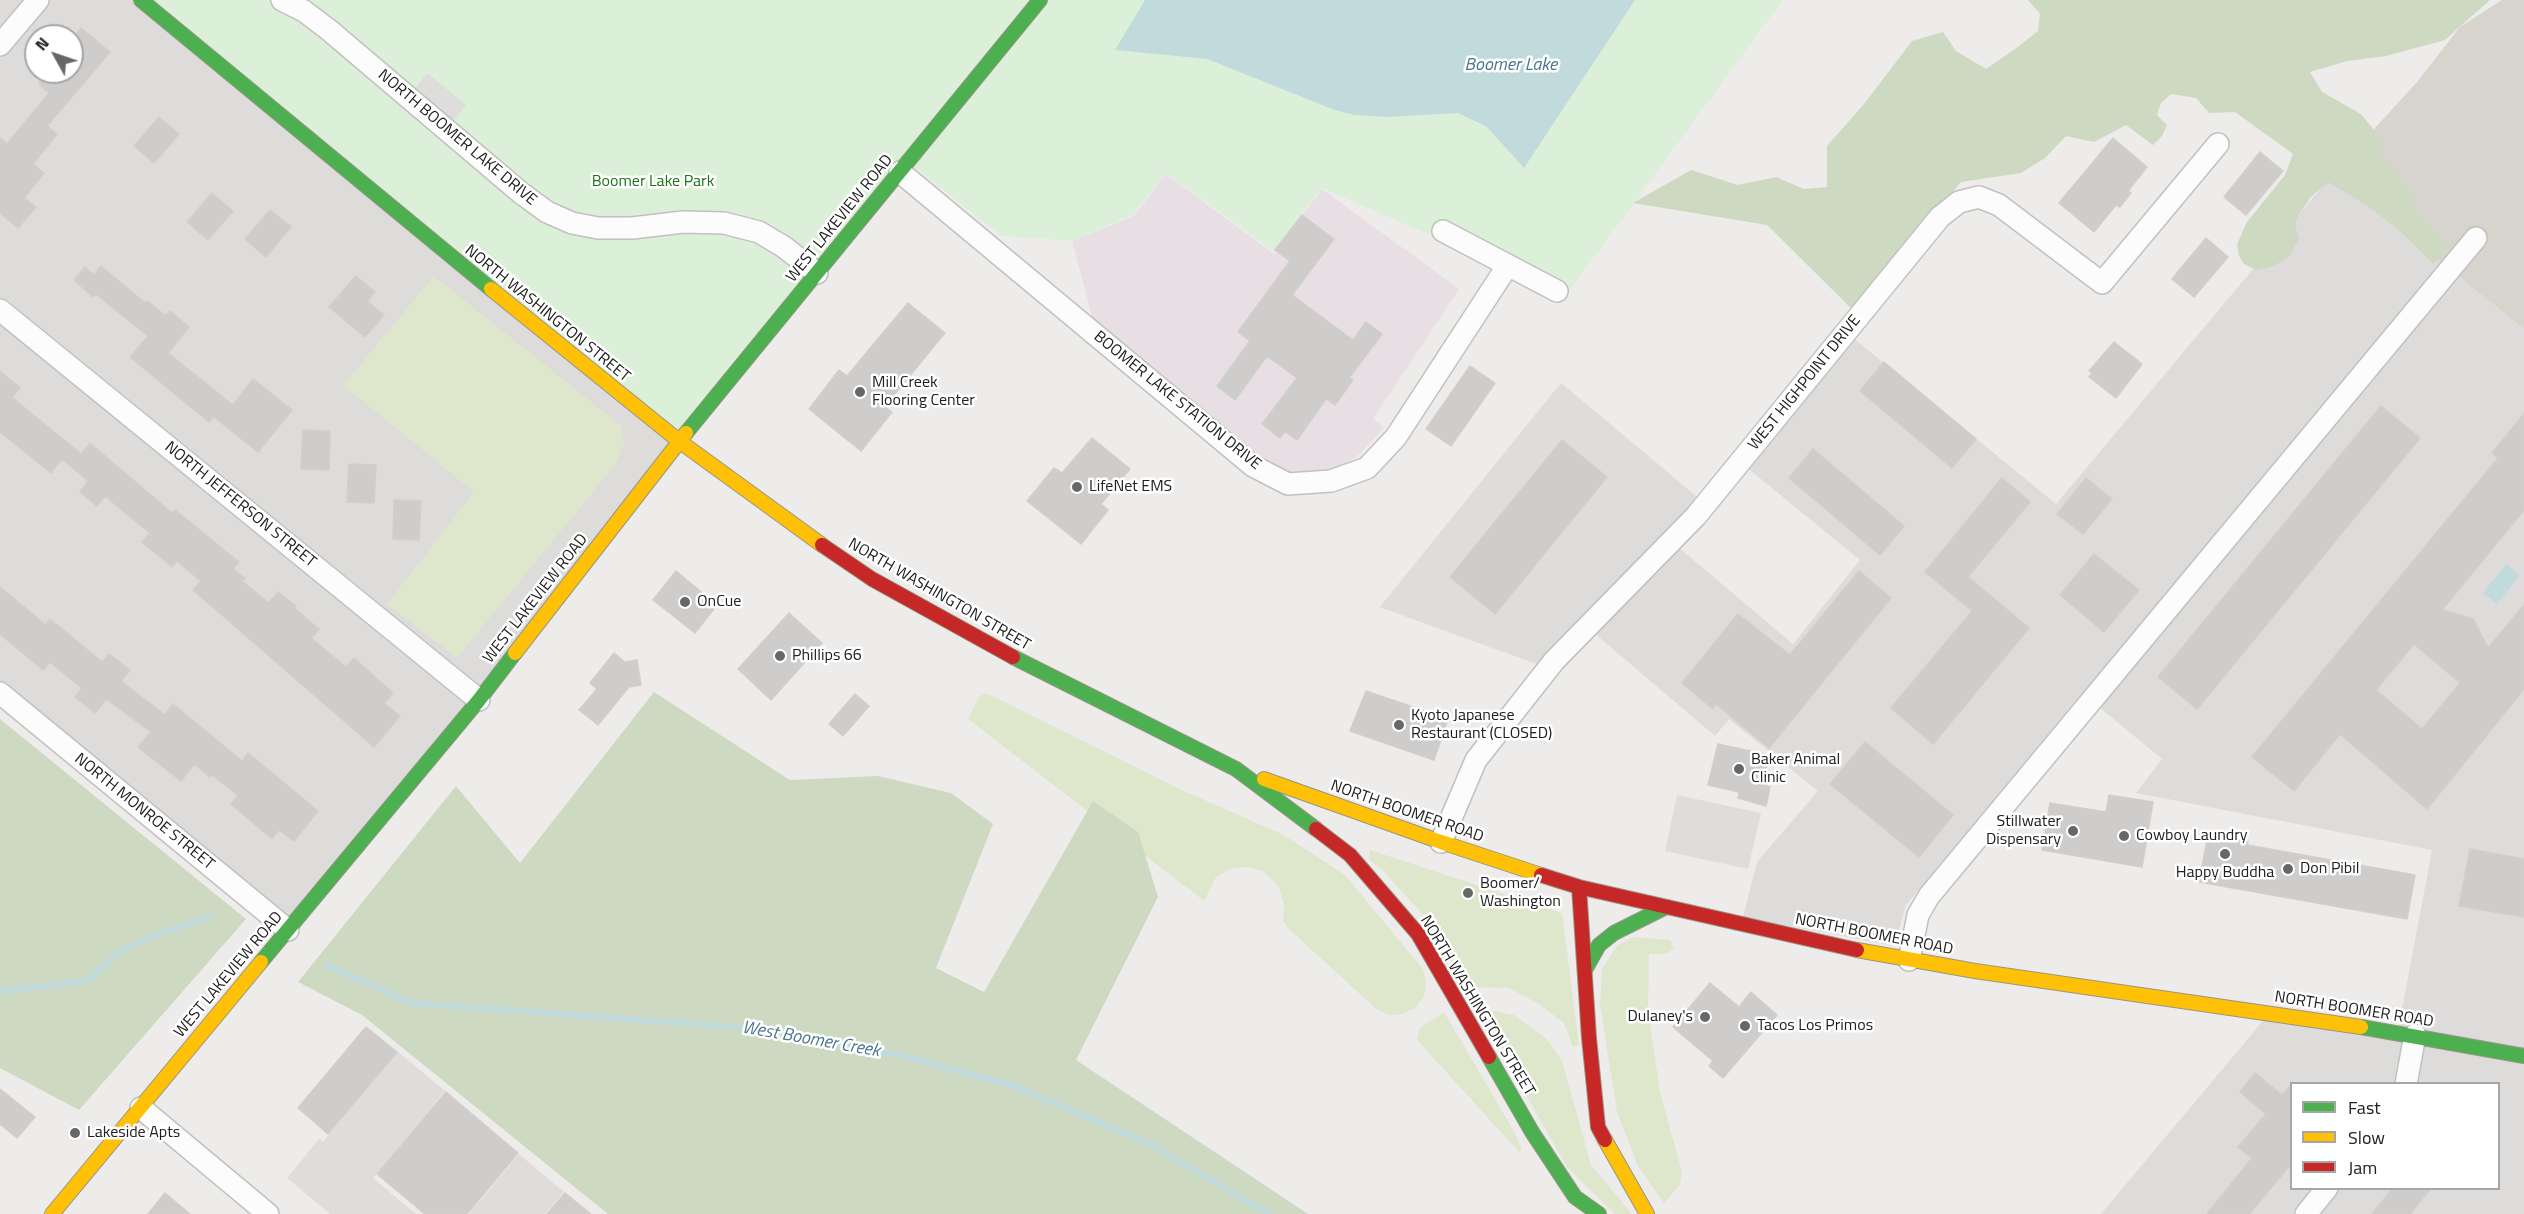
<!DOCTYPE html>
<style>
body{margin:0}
#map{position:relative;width:2524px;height:1214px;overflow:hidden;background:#eeecea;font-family:"Titillium Web",sans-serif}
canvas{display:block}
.legend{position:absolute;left:2290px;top:1082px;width:210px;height:108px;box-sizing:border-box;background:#fff;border:2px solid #a6a6a6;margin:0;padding:8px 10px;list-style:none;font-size:18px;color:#202020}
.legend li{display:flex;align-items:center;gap:12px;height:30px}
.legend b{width:30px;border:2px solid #a6a6a6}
.north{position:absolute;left:24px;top:24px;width:60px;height:60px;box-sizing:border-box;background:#fff;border:2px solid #a6a6a6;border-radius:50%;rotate:310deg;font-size:16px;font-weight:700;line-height:24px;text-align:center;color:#202020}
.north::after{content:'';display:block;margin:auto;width:21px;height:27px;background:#686767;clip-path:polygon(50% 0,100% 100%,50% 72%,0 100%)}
</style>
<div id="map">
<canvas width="2524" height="1214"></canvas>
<ul class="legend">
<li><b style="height:8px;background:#4caf50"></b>Fast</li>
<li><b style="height:8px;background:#ffc107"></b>Slow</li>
<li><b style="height:8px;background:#c62828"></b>Jam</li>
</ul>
<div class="north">N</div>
</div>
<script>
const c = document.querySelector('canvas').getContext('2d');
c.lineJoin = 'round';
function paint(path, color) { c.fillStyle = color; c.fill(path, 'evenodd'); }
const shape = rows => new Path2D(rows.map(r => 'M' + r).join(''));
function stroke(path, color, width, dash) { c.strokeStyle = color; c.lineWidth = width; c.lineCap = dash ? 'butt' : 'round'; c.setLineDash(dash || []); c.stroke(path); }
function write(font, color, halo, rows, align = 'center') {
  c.font = font + ' "Titillium Web",sans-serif'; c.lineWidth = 5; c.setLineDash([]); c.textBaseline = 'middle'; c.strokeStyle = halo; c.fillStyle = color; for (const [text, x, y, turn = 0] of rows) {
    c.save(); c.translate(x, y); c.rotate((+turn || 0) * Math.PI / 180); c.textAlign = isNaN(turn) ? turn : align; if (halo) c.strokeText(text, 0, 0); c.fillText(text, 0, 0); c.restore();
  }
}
paint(shape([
 [0,0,137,0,679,441,291,928,0,696],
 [36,36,72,36,72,72,36,72],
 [2332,175,2524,329,2524,1214,2101,1214,2267,1016,2397,1036,2432,850,2136,793,2162,759,2082,693,1906,905,1894,946,1743,917,1757,862,1818,791,1729,719,1715,736,1587,627,1545,667,1380,607,1561,383,1703,502,1671,541,1793,644,1860,560,1740,462,1846,332,2056,504],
 [2292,1084,2498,1084,2498,1188,2292,1188]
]), '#dddcdb');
paint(shape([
 [1166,174,1274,254,1322,189,1459,289,1373,419,1384,427,1360,454,1347,463,1322,474,1299,473,1266,466,1094,324,1072,241,1134,216]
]), '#e7dfe4');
paint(shape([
 [2502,0,2524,0,2524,329,2332,175,2417,82,2460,27]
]), '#d6d4cc');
paint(shape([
 [434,276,621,426,624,444,616,464,457,658,387,604,474,492,343,385],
 [986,693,1186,792,1282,834,1345,875,1423,969,1426,982,1424,997,1415,1008,1399,1015,1389,1015,1376,1009,1288,928,1283,920,1284,905,1279,887,1263,871,1246,867,1230,869,1216,877,1204,901,968,719,979,697],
 [1370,850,1562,913,1579,1045,1573,1047,1564,1023,1539,1004,1509,988,1465,987,1426,918,1383,871,1369,859],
 [1633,937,1670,940,1674,948,1667,954,1649,954,1648,1011,1660,1092,1682,1172,1680,1185,1664,1203,1638,1166,1617,1112,1600,1005,1602,969,1617,946],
 [1484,1009,1514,1015,1547,1039,1562,1061,1591,1165,1632,1214,1615,1214,1567,1167,1478,1010],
 [1444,1012,1515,1133,1522,1150,1519,1152,1417,1040,1420,1028]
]), '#dee7cc');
paint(shape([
 [2028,0,2490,0,2445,40,2386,56,2347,61,2310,72,2322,92,2361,114,2382,140,2381,155,2406,186,2421,219,2449,246,2444,256,2433,264,2403,234,2368,206,2328,182,2311,197,2298,216,2295,225,2299,239,2289,256,2274,266,2257,270,2244,264,2239,256,2237,244,2247,222,2285,175,2293,154,2235,112,2209,113,2196,98,2171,94,2161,103,2157,115,2167,125,2162,136,2153,145,2126,125,2094,142,2066,136,2045,158,2021,173,1961,182,1854,311,1767,225,1633,203,1691,170,1738,185,1776,177,1804,189,1827,187,1827,146,1864,104,1912,41,1943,32,1956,51,1986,69,2015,49,2038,31,2040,14],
 [654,692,790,780,878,776,951,793,993,824,936,968,984,992,1093,801,1138,832,1158,897,1076,1060,1308,1214,608,1214,362,1015,298,982,456,786,520,863],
 [0,719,246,919,79,1110,0,1068]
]), '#ced9c2');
paint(shape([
 [145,0,1783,0,1570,290,1485,259,1322,188,1273,251,1166,173,1133,215,1072,241,1001,236,906,160,679,438]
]), '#dcf0d9');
paint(shape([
 [427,73,466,105,452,122,414,90],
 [193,123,222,147,207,164,221,176,185,219,142,184],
 [1561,383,1670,474,1651,497,1661,506,1534,635,1524,626,1503,652,1380,607],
 [1677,795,1761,813,1748,869,1665,851],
 [397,1051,445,1091,373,1178,416,1214,330,1214,287,1178,319,1139,323,1142],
 [519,1154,564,1192,545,1214,469,1214]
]), '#dedddc');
paint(shape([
 [1145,0,1635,0,1524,168,1487,127,1458,113,1388,117,1354,115,1332,109,1207,59,1115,50],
 [2506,564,2520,575,2497,604,2483,593]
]), '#c1dbdd');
stroke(shape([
 [326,965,411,1003,736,1027,904,1056,1014,1086,1148,1143,1269,1214],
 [0,991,88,981,120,951,161,933,211,917]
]), '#c1dbdd', 6);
const building = shape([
 [81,28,110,52,47,126,57,134,33,164,44,173,24,198,36,207,18,228,0,213,0,138,7,144,49,93,39,84,49,72,72,72,72,39,81,28],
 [159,117,179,134,154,163,134,146,159,117],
 [2113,138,2147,167,2128,191,2131,193,2120,207,2116,205,2094,232,2059,203,2113,138],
 [2260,152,2283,171,2246,215,2224,197,2260,152],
 [212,193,233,211,208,240,187,222,212,193],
 [270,210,291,227,266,257,245,239,270,210],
 [1302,215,1334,239,1292,295,1353,340,1366,322,1382,334,1349,378,1353,380,1335,405,1326,399,1297,440,1285,431,1280,438,1262,424,1297,378,1267,356,1235,400,1217,386,1250,341,1238,332,1290,261,1275,250,1302,215],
 [2206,238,2228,257,2194,297,2172,279,2206,238],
 [101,266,145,303,147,301,166,316,170,311,189,327,168,353,233,405,253,379,292,410,258,452,214,417,209,422,130,357,148,336,96,294,93,297,74,280,85,267,94,275,101,266],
 [356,276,375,292,367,301,384,315,365,337,329,307,356,276],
 [908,303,945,333,884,407,892,412,861,451,809,409,839,370,847,376,908,303],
 [2114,342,2142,364,2116,398,2089,377,2092,373,2089,371,2114,342],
 [1884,362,1976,439,1952,468,1860,391,1884,362],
 [1470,366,1495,383,1451,446,1426,429,1470,366],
 [0,371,20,388,12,397,31,413,81,454,90,443,172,513,175,510,239,562,233,569,245,578,242,581,269,603,278,592,296,606,294,608,319,629,311,638,346,667,354,658,393,693,384,703,400,716,374,747,193,590,201,581,177,561,172,567,142,542,150,533,105,496,97,506,80,492,88,481,62,459,51,473,0,432,0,371],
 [2381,406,2420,438,2197,709,2158,677,2381,406],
 [2524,414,2524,510,2442,610,2473,619,2488,648,2524,605,2524,689,2427,809,2340,734,2294,791,2252,757,2498,458,2492,453,2524,414],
 [2414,644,2460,683,2422,729,2376,690,2414,644],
 [303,430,330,431,329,470,301,469,303,430],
 [1092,438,1130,469,1101,504,1108,510,1081,544,1027,501,1054,468,1062,473,1092,438],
 [1562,440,1607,477,1495,614,1450,577,1562,440],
 [1813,449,1904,526,1880,555,1789,478,1813,449],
 [349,464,376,465,374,503,347,502,349,464],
 [2002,478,2030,502,1968,577,2029,628,1933,744,1891,708,1972,611,1925,572,2002,478],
 [2086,478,2112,499,2083,534,2057,514,2086,478],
 [394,500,421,501,419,540,393,539,394,500],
 [2094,554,2139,590,2104,632,2060,595,2094,554],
 [676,571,717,605,695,633,653,600,676,571],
 [1859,571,1891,598,1769,748,1716,704,1713,709,1682,683,1738,614,1790,655,1859,571],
 [0,587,46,625,50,619,102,662,109,654,130,670,121,681,165,715,173,704,242,761,248,753,318,811,294,841,279,830,272,839,231,804,238,795,212,775,210,777,194,764,181,781,138,747,151,732,106,699,95,713,75,697,82,688,50,662,43,670,0,634,0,587],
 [789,613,822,643,771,700,738,669,789,613],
 [614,653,625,662,637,660,641,685,629,687,598,725,579,710,597,689,590,683,614,653],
 [1366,691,1448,719,1434,760,1350,731,1366,691],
 [855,694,869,706,843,736,829,724,855,694],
 [1865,742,1953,815,1919,857,1830,784,1865,742],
 [1718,744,1769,755,1763,784,1770,787,1766,806,1738,798,1739,792,1708,785,1718,744],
 [2109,795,2153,802,2142,867,2042,850,2050,803,2106,812,2109,795],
 [2208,835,2248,842,2247,845,2415,875,2407,919,2199,882,2208,835],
 [2470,849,2524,859,2524,917,2459,906,2470,849],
 [1710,983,1739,1007,1751,992,1777,1015,1723,1078,1709,1066,1713,1061,1673,1027,1710,983],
 [366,1027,397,1052,328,1134,298,1108,366,1027],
 [2255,1073,2282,1095,2292,1084,2292,1163,2249,1214,2207,1214,2252,1158,2238,1147,2266,1114,2240,1092,2255,1073],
 [0,1089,35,1117,17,1138,0,1124,0,1089],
 [446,1092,518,1153,467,1214,425,1214,377,1174,446,1092],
 [2393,1188,2431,1188,2410,1214,2372,1214,2393,1188],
 [165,1193,190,1214,148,1214,165,1193],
 [565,1193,591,1214,547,1214,565,1193]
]);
paint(building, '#cfcdcb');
stroke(building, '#d1cecc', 1.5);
const street = shape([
 [282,0,304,11,329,30,521,193,547,212,572,223,598,228,632,228,683,222,724,223,759,232,784,247,817,273],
 [0,45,38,0],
 [900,172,1253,466,1288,484,1331,481,1367,468,1396,437,1508,265],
 [1443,231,1557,291],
 [0,310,479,700],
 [0,693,288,930],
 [1441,842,1476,760,1554,661,1696,516,1940,217,1959,202,1979,197,1999,205,2102,283,2218,144],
 [1909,960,1918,915,1929,896,2476,238],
 [2406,1084,2415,1035],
 [141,1108,268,1214],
 [2306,1214,2327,1188]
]);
const fast = shape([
 [141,0,491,289],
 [686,433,1040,0],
 [1013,657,1236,769,1316,829],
 [261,962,479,700,515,653],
 [1586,968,1599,945,1614,933,1666,907],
 [2361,1027,2524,1056],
 [1489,1057,1532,1132,1575,1197,1599,1214]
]);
const slow = shape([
 [491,289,679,441,822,545],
 [515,653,686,433],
 [1264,779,1441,842,1541,875],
 [1857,950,1975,971,2361,1027],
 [1605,1140,1647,1214],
 [52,1214,261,962]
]);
const jam = shape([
 [822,545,872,579,1013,657],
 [1316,829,1350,855,1418,934,1489,1057],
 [1541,875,1579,887,1857,950],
 [1579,887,1589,1038,1598,1127,1605,1140]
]);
stroke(street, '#c1c1c0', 24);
stroke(fast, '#979684', 16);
stroke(slow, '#979684', 16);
stroke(jam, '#979684', 16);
stroke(street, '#fcfcfc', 21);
stroke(fast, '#4caf50', 14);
stroke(slow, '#ffc107', 14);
stroke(jam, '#c62828', 14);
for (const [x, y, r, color] of [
 [860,392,6,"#686767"],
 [1077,487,6,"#686767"],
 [685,602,6,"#686767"],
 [780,656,6,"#686767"],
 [1399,725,6,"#686767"],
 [1739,769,6,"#686767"],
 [2073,831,6,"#686767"],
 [2124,836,6,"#686767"],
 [2225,854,6,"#686767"],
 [2288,869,6,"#686767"],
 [1468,893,6,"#686767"],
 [1705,1017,6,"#686767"],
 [1745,1026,6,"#686767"],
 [75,1133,6,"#686767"]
]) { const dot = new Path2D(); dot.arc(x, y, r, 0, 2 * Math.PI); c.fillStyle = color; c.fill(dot); stroke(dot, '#fff', 2); }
write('16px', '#202020', '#fff', [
 ["NORTH BOOMER LAKE DRIVE",457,138,40],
 ["WEST LAKEVIEW ROAD",840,219,-51],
 ["NORTH WASHINGTON STREET",547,314,39],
 ["WEST HIGHPOINT DRIVE",1805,383,-51],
 ["BOOMER LAKE STATION DRIVE",1177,401,39],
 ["NORTH JEFFERSON STREET",240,505,39],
 ["NORTH WASHINGTON STREET",939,595,30],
 ["WEST LAKEVIEW ROAD",536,599,-52],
 ["NORTH MONROE STREET",144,812,39],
 ["NORTH BOOMER ROAD",1407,812,19],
 ["NORTH BOOMER ROAD",1874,935,11],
 ["WEST LAKEVIEW ROAD",229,975,-50],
 ["NORTH WASHINGTON STREET",1477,1006,59],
 ["NORTH BOOMER ROAD",2354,1010,9]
]);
write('16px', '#1d7419', '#fff', [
 ["Boomer Lake Park",653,182]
]);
write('16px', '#202020', '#fff', [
 ["Mill Creek",872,383],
 ["Flooring Center",872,401],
 ["LifeNet EMS",1089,487],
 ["OnCue",697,602],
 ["Phillips 66",792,656],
 ["Kyoto Japanese",1411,716],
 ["Restaurant (CLOSED)",1411,734],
 ["Baker Animal",1751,760],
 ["Clinic",1751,778],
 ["Stillwater",2061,822,"right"],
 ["Dispensary",2061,840,"right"],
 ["Cowboy Laundry",2136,836],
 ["Don Pibil",2300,869],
 ["Happy Buddha",2225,873,"center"],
 ["Boomer/",1480,884],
 ["Washington",1480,902],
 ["Dulaney's",1693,1017,"right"],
 ["Tacos Los Primos",1757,1026],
 ["Lakeside Apts",87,1133]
], 'left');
write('italic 18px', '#4c7690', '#fff', [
 ["Boomer Lake",1511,66],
 ["West Boomer Creek",811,1040,10]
]);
</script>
